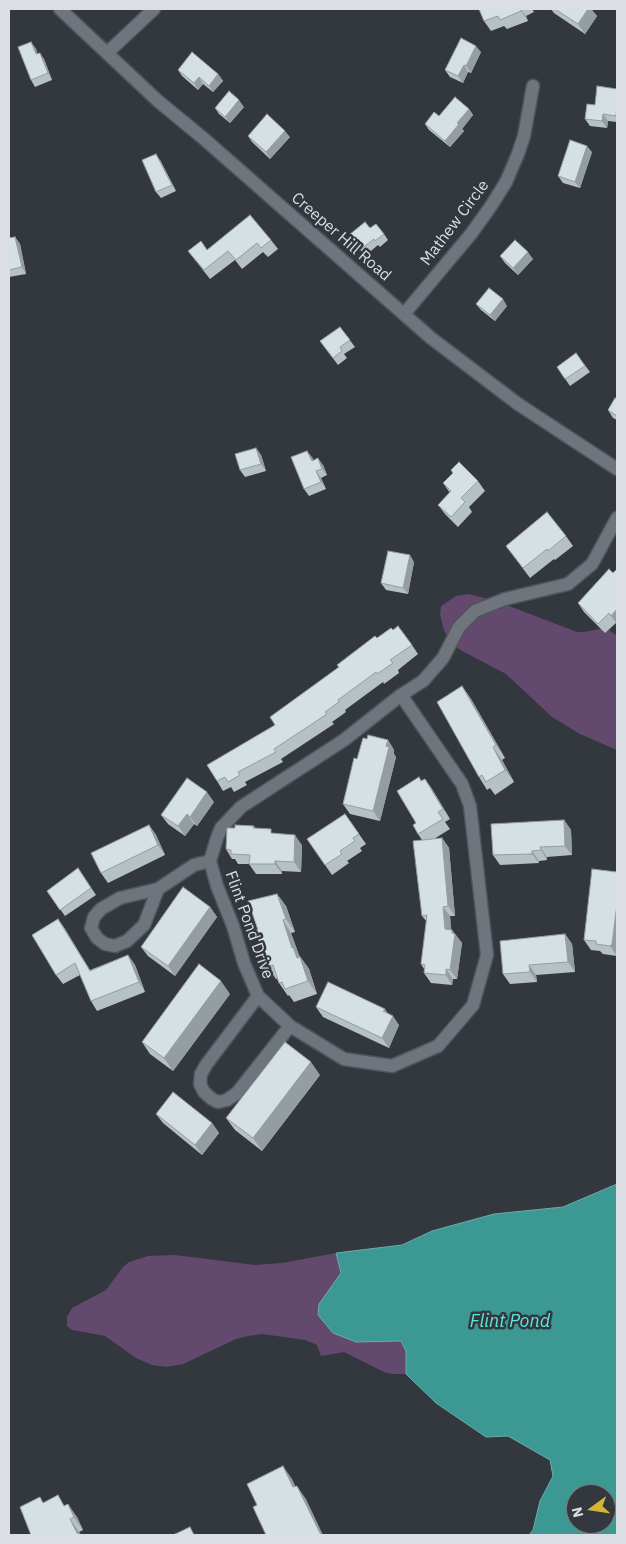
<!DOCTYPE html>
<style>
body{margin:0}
#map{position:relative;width:626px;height:1544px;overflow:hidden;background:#33383f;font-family:"IBM Plex Sans",sans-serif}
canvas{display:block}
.frame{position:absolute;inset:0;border:10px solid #dbdfe3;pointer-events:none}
.north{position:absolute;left:566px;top:1484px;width:50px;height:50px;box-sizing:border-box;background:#33383f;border:1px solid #767b81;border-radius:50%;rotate:256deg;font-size:14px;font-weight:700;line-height:20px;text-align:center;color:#dbdfe3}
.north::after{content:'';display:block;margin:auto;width:18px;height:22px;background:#d4b635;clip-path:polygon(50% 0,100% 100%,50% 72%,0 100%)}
</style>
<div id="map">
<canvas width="626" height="1544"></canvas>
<div class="frame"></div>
<div class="north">N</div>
</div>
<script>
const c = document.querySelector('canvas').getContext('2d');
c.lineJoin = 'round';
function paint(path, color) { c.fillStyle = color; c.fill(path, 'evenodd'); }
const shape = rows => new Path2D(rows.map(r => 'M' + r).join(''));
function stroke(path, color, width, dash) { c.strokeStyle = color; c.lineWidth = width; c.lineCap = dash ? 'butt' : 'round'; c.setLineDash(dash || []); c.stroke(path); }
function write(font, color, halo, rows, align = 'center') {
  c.font = font + ' "IBM Plex Sans",sans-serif'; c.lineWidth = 5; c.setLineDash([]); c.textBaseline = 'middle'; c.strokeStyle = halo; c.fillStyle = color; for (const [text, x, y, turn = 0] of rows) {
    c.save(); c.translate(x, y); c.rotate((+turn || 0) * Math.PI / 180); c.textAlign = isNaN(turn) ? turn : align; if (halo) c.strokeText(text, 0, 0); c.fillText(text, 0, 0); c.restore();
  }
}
paint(shape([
 [469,594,496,601,577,632,584,632,600,629,608,629,617,636,617,750,580,734,552,717,506,674,464,652,451,644,444,630,440,614,441,606,456,596],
 [336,1253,341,1273,319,1304,356,1342,401,1341,406,1351,406,1374,393,1374,384,1372,344,1352,321,1356,317,1345,305,1340,262,1334,248,1336,236,1339,183,1364,166,1367,152,1365,136,1358,105,1336,72,1330,67,1326,67,1317,72,1308,106,1290,123,1267,129,1262,148,1256,175,1255,255,1265,282,1263]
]), '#62496d');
const water = shape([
 [617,1184,617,1535,529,1535,533,1530,540,1501,553,1476,550,1460,508,1436,486,1437,436,1403,406,1374,406,1351,401,1341,356,1342,333,1333,318,1315,319,1304,341,1273,336,1253,402,1245,432,1231,494,1214,563,1207,617,1184],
 [576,1494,606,1494,606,1524,576,1524,576,1494]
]);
paint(water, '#3b9892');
stroke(water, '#6badaa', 1);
const minor = shape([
 [107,53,154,9],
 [404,314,471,234,491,206,506,182,518,154,524,136,533,86],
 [401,695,462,784,470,806,487,955,473,1005,438,1046,392,1066,344,1059,290,1026,258,996,244,963,233,926,217,886,210,861,217,838,221,828,241,807,344,740,401,695,423,681,443,658,459,627,475,611,505,599,568,584,592,564,617,518],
 [158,889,144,925,127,941,115,946,105,944,97,938,91,928,94,917,101,909,120,898,158,889,194,865,210,861],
 [258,996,206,1065,201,1074,200,1084,204,1092,212,1099,218,1102,227,1100,237,1093,290,1026]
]);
const tertiary = shape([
 [60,9,158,101,203,138,431,338,518,404,617,469]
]);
stroke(minor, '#50555b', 15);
stroke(tertiary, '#50555b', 15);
stroke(minor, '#6f757d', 12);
stroke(tertiary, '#6f757d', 12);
paint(shape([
 [479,9,532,9,534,12,526,16,528,21,507,29,504,26,491,31,484,21],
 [551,9,591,9,597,16,585,34,554,13],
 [31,42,36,49,37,53,44,59,52,80,35,87,31,80],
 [481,52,471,73,468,72,463,83,450,77,445,70],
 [178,70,218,74,223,81,213,92,203,84,198,90,182,76],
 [617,89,617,122,608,121,607,128,590,126,585,119,595,105],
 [244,107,230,123,219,114,215,108],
 [469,109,473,115,462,129,464,131,450,147,429,130,425,124,439,116],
 [248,136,290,137,270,159,252,142],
 [592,152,580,188,563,183,558,176],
 [160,160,176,191,161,198,156,192],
 [370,228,384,234,388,240,380,247,378,245,365,256,349,235],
 [15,237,20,244,26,274,9,277,9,238],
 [271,240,278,249,268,257,263,252,242,269,235,260,210,279,188,251,207,250],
 [500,256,533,259,518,275,505,263],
 [476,304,507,306,495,321,481,310],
 [340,327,355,347,344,354,347,358,338,365,320,341],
 [576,353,590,372,570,386,557,367],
 [617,399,617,420,613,418,608,410],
 [256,448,261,455,266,471,245,477,240,470],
 [312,457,313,460,323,465,327,475,321,478,326,489,309,496,304,489],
 [451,470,478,481,485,491,469,507,472,512,458,527,445,514,438,505,450,493,443,483,453,473],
 [566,536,573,546,555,560,554,559,530,578,506,546],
 [414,562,408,594,386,590,381,583],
 [617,569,617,625,616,623,605,633,584,612,578,603],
 [393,630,412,645,418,654,398,670,399,673,384,684,383,682,345,710,346,712,332,722,334,724,281,759,283,762,245,782,247,785,234,792,231,787,223,791,217,781,275,725,339,667,377,638],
 [462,686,471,699,505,758,502,760,514,782,495,795,490,788,487,790,479,777],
 [367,739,388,740,394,750,394,754,396,757,380,821,350,814,343,804,357,759],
 [425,779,432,789,450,819,445,822,450,829,434,839,442,838,449,848,455,916,450,916,451,929,452,930,462,943,457,979,453,979,452,985,431,983,424,973,424,969,421,964,427,922,422,916,422,840,418,834,416,823,422,781],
 [214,802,197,826,194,824,185,836,168,824,161,815],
 [345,814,366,844,360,848,362,851,347,861,349,863,332,875,307,839],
 [564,820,571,830,572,855,547,857,547,860,539,861,539,863,500,865,493,855],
 [149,825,156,835,165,855,108,883,101,873],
 [254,826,255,828,274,834,302,845,301,872,282,871,282,874,256,874,249,864,238,864,235,859,232,859,226,849],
 [78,868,96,895,65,916,47,891],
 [617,872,617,956,603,954,600,951,591,950,584,940],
 [277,894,286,906,295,932,291,933,299,955,309,969,317,994,294,1002,289,995,288,996,279,983,278,979,276,979,267,966,258,930],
 [210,907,217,917,175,976,148,956,141,947],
 [58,919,65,929,90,970,128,955,135,965,145,992,97,1011,91,1001,80,975,63,984,56,975],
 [565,934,572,944,575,972,536,975,537,982,510,984,503,974],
 [230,994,173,1071,150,1054,142,1042],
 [316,1007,387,1013,399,1025,389,1048,323,1017],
 [320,1075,262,1151,235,1130,226,1118],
 [156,1114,212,1123,219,1133,202,1155,163,1123],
 [43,1502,66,1506,77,1517,83,1530,79,1532,81,1535,31,1535]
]), '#b6c1c4');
paint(shape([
 [520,9,526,16,528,21,521,11],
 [588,9,591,9,597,16,585,34,578,24],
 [31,42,36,49,40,61,36,54],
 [476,46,481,52,471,73,466,66],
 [40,53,44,59,52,80,48,73],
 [464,65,468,72,463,83,458,76],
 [218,74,223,81,213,92,209,86],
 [199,77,203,84,198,90,194,83],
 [239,100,244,107,230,123,225,117],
 [617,103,617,118,616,116],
 [469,109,473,115,462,129,464,131,450,147,445,141,457,123],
 [603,114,608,121,607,128,602,121],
 [285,131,290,137,270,159,266,152],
 [587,146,592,152,580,188,575,182],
 [156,154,160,160,176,191,172,185],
 [15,237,20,244,26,274,22,267],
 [528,252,533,259,518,275,513,268],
 [503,299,507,306,495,321,490,315],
 [256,448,261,455,266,471,261,464],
 [307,451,312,457,316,467,312,461],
 [318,458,323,465,327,475,322,469],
 [316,471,321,478,326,489,321,482],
 [410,555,414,562,408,594,403,588],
 [617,609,617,624,611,616],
 [462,686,471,699,505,758,496,745],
 [388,740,394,750,394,754,396,757,380,821,373,811],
 [493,747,502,760,514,782,505,770],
 [425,779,432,789,450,819,443,809],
 [207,792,214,802,197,826,190,817],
 [187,814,194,824,185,836,178,826],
 [564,820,571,830,572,855,565,846],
 [149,825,156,835,165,855,158,845],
 [295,835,302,845,301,872,294,862],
 [442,838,449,848,455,916,448,906],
 [540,847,547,857,547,860,541,850],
 [532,851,539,861,539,863,532,854],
 [275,861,282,871,282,874,275,864],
 [277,894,286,906,295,932,286,919],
 [617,904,617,956,610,946],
 [210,907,217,917,175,976,168,966],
 [443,907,450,916,452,938,445,929],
 [58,919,65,929,96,981,90,971],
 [283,920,291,933,299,955,309,969,317,994,308,981,292,948],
 [452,930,462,943,457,979,450,970],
 [565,934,572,944,575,972,568,962],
 [128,955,135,965,145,992,139,982],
 [529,965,536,975,537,982,530,972],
 [446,969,453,979,452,985,446,975],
 [221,981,230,994,173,1071,164,1058],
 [385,1009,391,1018,393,1016,399,1025,389,1048,382,1038,383,1011],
 [311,1062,320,1075,262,1151,253,1138],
 [212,1123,219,1133,202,1155,195,1145],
 [283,1466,292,1479,302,1500,293,1487],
 [297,1486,306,1499,323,1535,321,1535],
 [68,1504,77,1517,83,1530,74,1517],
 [70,1519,79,1532,81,1535,78,1535]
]), '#949da0');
const building = shape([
 [479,9,520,9,521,11,500,20,498,16,484,21,479,9],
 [555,9,588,9,578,24,555,9],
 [461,38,476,46,466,66,464,65,458,76,445,70,461,38],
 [31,42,36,54,40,53,48,73,31,80,18,47,31,42],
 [192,52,218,74,209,86,199,77,194,83,178,70,192,52],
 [597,86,617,89,617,103,616,116,603,114,602,121,585,119,587,104,595,105,597,86],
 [229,91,239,100,225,117,215,108,229,91],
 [455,97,469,109,457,123,459,124,445,141,425,124,434,112,439,116,455,97],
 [267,114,285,131,266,152,248,136,267,114],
 [570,140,587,146,575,182,558,176,570,140],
 [156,154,172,185,156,192,142,160,156,154],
 [250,215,271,240,261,248,257,243,236,260,228,251,204,270,188,251,201,241,207,250,250,215],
 [365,222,370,228,376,224,384,234,375,241,374,239,361,249,349,235,365,222],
 [15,237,22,267,9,270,9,238,15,237],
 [515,240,528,252,513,268,500,256,515,240],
 [489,288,503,299,490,315,476,304,489,288],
 [340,327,350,340,340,347,342,351,333,358,320,341,340,327],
 [576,353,585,366,565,379,557,367,576,353],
 [615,398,617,399,617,416,608,410,615,398],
 [256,448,261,464,240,470,235,454,256,448],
 [307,451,312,461,318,458,322,469,316,471,321,482,304,489,291,457,307,451],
 [459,462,478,481,461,498,465,502,451,517,438,505,451,491,443,483,453,473,451,470,459,462],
 [547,512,566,536,548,551,547,549,523,568,506,546,547,512],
 [388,551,410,555,403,588,381,583,388,551],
 [609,569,613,573,617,569,617,609,611,616,609,613,598,624,578,603,609,569],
 [398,626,412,645,390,660,393,663,377,674,376,672,338,700,339,702,325,712,327,714,274,749,276,752,238,772,240,775,228,782,225,777,217,781,207,765,275,725,270,717,339,667,337,665,375,636,377,638,391,628,393,630,398,626],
 [462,686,496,745,493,747,505,770,486,782,482,775,479,777,437,702,462,686],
 [368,735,388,740,386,746,389,747,373,811,343,804,354,758,357,759,363,738,367,739,368,735],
 [419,777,421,781,425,779,443,809,438,812,443,819,418,834,413,825,416,823,397,791,419,777],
 [187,778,207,792,190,817,187,814,178,826,161,815,187,778],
 [345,814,359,834,353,838,355,841,340,851,342,854,325,865,307,839,345,814],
 [564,820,565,846,540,847,541,850,532,851,532,854,493,855,491,824,564,820],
 [149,825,158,845,101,873,91,853,149,825],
 [235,825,254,826,253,828,271,829,271,833,295,835,294,862,275,861,275,864,249,864,250,855,231,854,231,850,226,849,227,828,235,828,235,825],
 [442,838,448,906,443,907,445,929,452,930,452,933,455,934,450,970,446,969,446,975,424,973,425,965,421,964,427,915,422,916,413,841,442,838],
 [78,868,91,888,60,910,47,891,78,868],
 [592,869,617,872,617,904,612,944,610,946,596,944,596,941,584,940,592,869],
 [183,887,210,907,168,966,141,947,183,887],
 [277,894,286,919,283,920,292,948,293,947,297,958,300,957,308,981,285,989,282,982,279,983,273,965,267,966,255,930,258,930,248,901,277,894],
 [58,919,90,971,128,955,139,982,91,1001,75,963,56,975,32,935,58,919],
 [565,934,568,962,529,965,530,972,503,974,500,941,565,934],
 [199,964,221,981,164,1058,142,1042,199,964],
 [328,982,385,1009,383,1011,393,1016,382,1038,316,1007,328,982],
 [285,1042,311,1062,253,1138,226,1118,285,1042],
 [173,1092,212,1123,195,1145,156,1114,173,1092],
 [283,1466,293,1487,297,1486,321,1535,266,1535,253,1507,257,1505,247,1484,283,1466],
 [58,1495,64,1506,68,1504,74,1517,70,1519,78,1535,31,1535,20,1507,40,1497,43,1503,58,1495],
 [190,1527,194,1535,173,1535,190,1527]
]);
paint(building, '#d4e0e4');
stroke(building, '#949da0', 1);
write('16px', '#dbdfe3', '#33383f', [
 ["Mathew Circle",455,223,-53],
 ["Creeper Hill Road",341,237,41],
 ["Flint Pond Drive",249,925,70]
]);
write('italic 18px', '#60e6dd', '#33383f', [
 ["Flint Pond",510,1322]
]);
</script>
